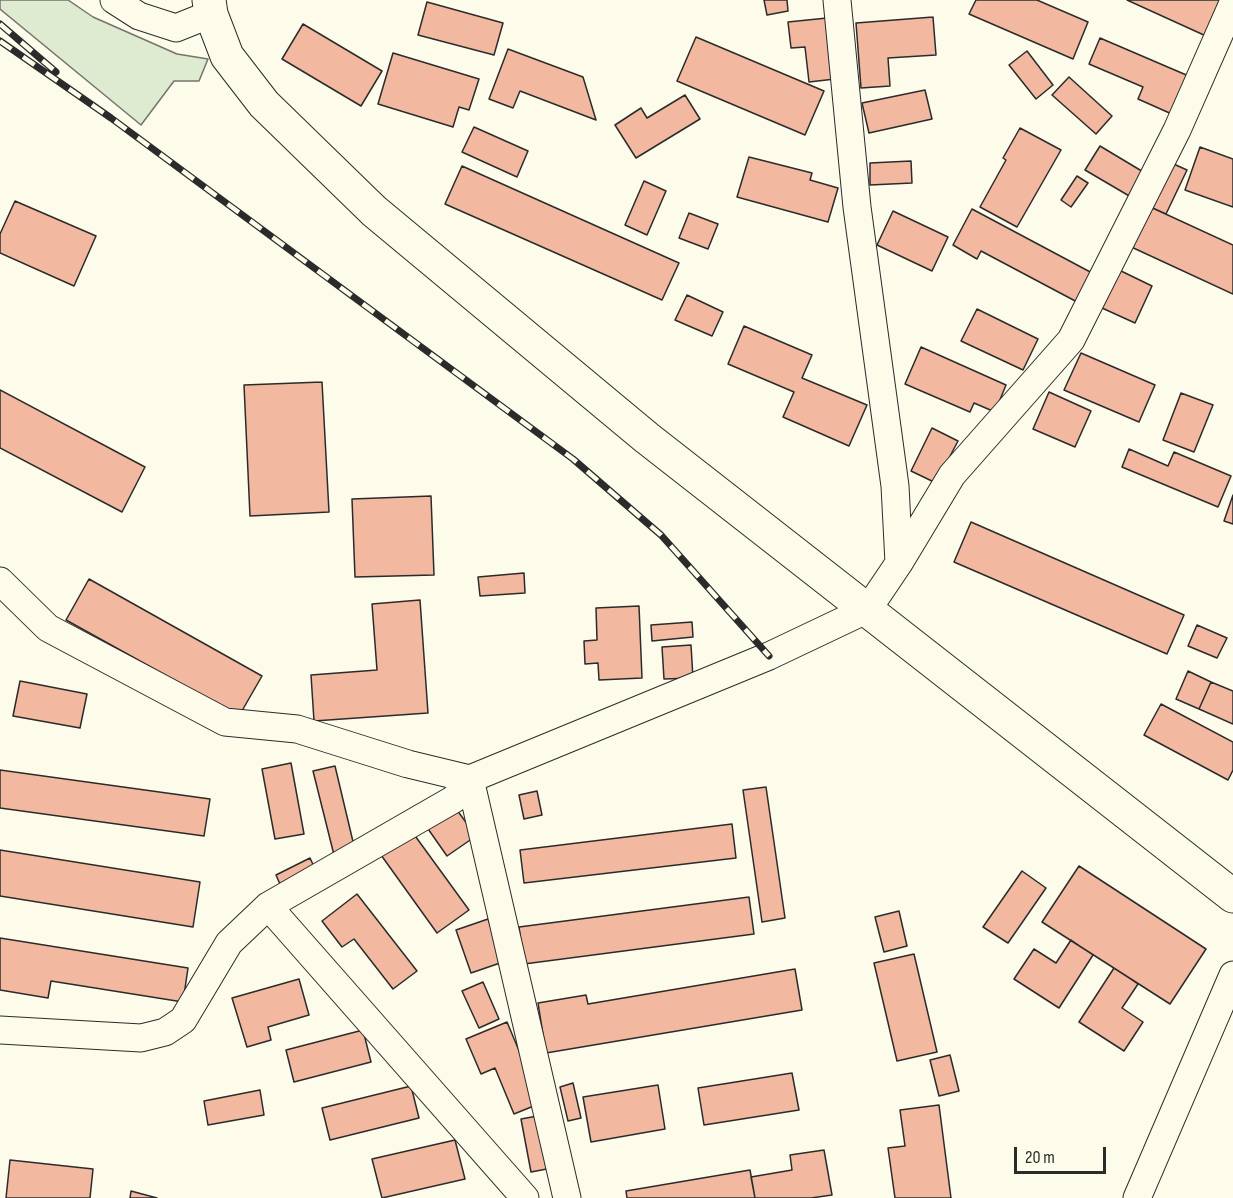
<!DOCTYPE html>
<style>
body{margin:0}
#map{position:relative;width:1233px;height:1198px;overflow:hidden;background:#fdfbea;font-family:"Sofia Sans Condensed",sans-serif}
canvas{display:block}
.scale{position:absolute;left:1014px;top:1147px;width:92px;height:27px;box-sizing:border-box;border:3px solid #2b2b2b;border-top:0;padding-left:8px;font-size:18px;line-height:21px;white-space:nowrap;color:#2b2b2b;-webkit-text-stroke:4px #fdfbea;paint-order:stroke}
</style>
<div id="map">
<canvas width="1233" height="1198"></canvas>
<div class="scale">20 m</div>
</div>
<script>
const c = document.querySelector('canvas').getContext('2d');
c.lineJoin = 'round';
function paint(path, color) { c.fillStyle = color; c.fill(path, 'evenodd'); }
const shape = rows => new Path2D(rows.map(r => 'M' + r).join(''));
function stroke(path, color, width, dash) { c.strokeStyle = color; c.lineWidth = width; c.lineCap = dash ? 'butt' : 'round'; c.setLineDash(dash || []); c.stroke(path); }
const green = shape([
 [0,0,68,0,93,17,177,54,208,59,199,81,174,81,141,125,0,9,0,0]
]);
paint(green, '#deebd1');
stroke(green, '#74746e', 1.5);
const building = shape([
 [764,0,787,0,788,11,767,15,764,0],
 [976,0,1037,0,1088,22,1073,59,969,14,976,0],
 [1127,0,1222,0,1206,36,1127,0],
 [427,2,503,23,494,55,418,35,427,2],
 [933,17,936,55,888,58,890,86,861,88,856,23,933,17],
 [827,18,835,79,809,82,805,47,791,48,788,22,827,18],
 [303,24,382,71,361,106,282,59,303,24],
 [696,37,824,91,805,135,677,81,696,37],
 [1100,38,1191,77,1174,115,1138,99,1143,87,1089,64,1100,38],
 [508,49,583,77,596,120,520,91,513,108,489,99,508,49],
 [1027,51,1053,85,1036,99,1009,65,1027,51],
 [393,53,479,79,469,110,459,107,453,127,378,104,393,53],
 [1069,77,1112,116,1096,134,1052,95,1069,77],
 [925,90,932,119,869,133,862,103,925,90],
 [685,95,700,119,636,158,615,125,641,108,647,118,685,95],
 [474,127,528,151,517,177,462,152,474,127],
 [1020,128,1061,150,1017,227,980,207,1006,160,1003,158,1020,128],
 [1100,146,1145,173,1131,197,1085,170,1100,146],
 [1200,147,1233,159,1233,207,1185,190,1200,147],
 [749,157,812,173,810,180,838,188,828,222,737,197,749,157],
 [911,161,912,183,870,185,870,163,911,161],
 [1167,161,1187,170,1166,214,1146,205,1167,161],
 [462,166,679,263,662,300,445,204,462,166],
 [1077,176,1088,183,1071,207,1061,200,1077,176],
 [644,181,666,191,647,235,625,225,644,181],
 [15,201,96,236,74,286,0,253,0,234,15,201],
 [1146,205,1233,245,1233,294,1127,245,1146,205],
 [972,209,1094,274,1079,303,981,251,977,259,953,245,972,209],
 [893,211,948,237,932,271,877,245,893,211],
 [689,213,718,224,708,249,679,238,689,213],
 [1119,270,1152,286,1135,323,1102,308,1119,270],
 [687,295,723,312,712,336,675,320,687,295],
 [977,309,1038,339,1023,370,961,341,977,309],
 [744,326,812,355,802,378,867,405,849,446,783,417,794,392,728,364,744,326],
 [921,347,1006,385,995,412,974,403,970,412,905,384,921,347],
 [1081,353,1155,385,1139,422,1064,390,1081,353],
 [322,382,329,512,250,516,244,385,322,382],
 [0,390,145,467,122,512,0,448,0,390],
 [1049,392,1091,411,1075,447,1033,429,1049,392],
 [1181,393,1213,405,1194,452,1163,440,1181,393],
 [932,428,958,441,936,483,911,471,932,428],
 [1129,449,1168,466,1174,452,1231,476,1218,507,1122,467,1129,449],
 [1233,495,1233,524,1224,521,1233,495],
 [431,496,434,575,355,577,352,499,431,496],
 [971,522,1184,615,1167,654,954,562,971,522],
 [524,573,525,593,480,596,478,577,524,573],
 [89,579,262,676,239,716,66,620,89,579],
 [420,600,428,713,314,721,311,675,377,670,372,604,420,600],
 [639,606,642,678,599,680,598,663,585,664,584,641,597,640,596,608,639,606],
 [692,622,693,637,652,641,651,625,692,622],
 [1197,625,1227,638,1217,658,1188,646,1197,625],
 [691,645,693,678,664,679,662,647,691,645],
 [1188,671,1211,682,1199,709,1176,699,1188,671],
 [20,681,87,694,80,728,13,716,20,681],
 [1211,682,1233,691,1233,724,1199,709,1211,682],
 [1161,704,1233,742,1233,770,1228,780,1144,735,1161,704],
 [291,763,304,834,275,839,262,769,291,763],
 [335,766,355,850,334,855,313,771,335,766],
 [0,770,210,799,204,836,0,808,0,770],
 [766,787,785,918,762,922,743,790,766,787],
 [537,791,542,815,524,819,519,795,537,791],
 [454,806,476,836,447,856,426,826,454,806],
 [732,824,736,858,524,883,520,850,732,824],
 [413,833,469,910,437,933,381,855,413,833],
 [0,850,200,882,193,927,0,896,0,850],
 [310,858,317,873,283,891,276,875,310,858],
 [1079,866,1206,949,1170,1004,1042,922,1079,866],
 [1022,871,1046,888,1008,943,983,927,1022,871],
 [357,894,417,971,393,989,354,939,342,947,322,921,357,894],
 [749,897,754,934,524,964,519,927,749,897],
 [899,911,907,946,884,952,875,917,899,911],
 [488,919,503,962,471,973,456,930,488,919],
 [0,938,188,968,183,1002,51,981,48,998,0,990,0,938],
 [1071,940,1093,955,1059,1008,1014,979,1034,949,1056,963,1071,940],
 [914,954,937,1052,897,1061,874,963,914,954],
 [1114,968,1138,984,1122,1008,1143,1022,1124,1051,1079,1022,1114,968],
 [795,969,802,1010,546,1053,538,1003,586,995,588,1004,795,969],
 [299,979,309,1015,268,1027,271,1040,247,1047,232,998,299,979],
 [483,982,499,1019,479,1028,462,991,483,982],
 [507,1022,541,1103,514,1114,495,1068,481,1074,466,1039,507,1022],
 [363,1030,371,1062,294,1082,286,1050,363,1030],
 [950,1055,959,1091,939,1096,930,1060,950,1055],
 [792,1073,799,1110,704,1125,698,1088,792,1073],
 [573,1083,581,1118,568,1121,560,1087,573,1083],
 [658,1085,665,1129,591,1142,583,1097,658,1085],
 [411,1086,419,1118,330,1140,322,1108,411,1086],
 [260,1090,264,1115,208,1125,204,1101,260,1090],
 [939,1105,951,1198,895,1198,888,1148,905,1146,900,1110,939,1105],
 [543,1115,552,1168,531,1172,521,1119,543,1115],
 [455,1140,465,1179,382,1198,372,1159,455,1140],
 [824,1150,832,1195,811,1198,755,1198,751,1177,792,1170,790,1155,824,1150],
 [10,1160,93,1169,90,1198,6,1198,10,1160],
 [750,1170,755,1198,627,1198,626,1191,750,1170],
 [131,1191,157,1198,130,1198,131,1191]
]);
paint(building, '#f2b8a0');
stroke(building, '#2b2b2b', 1.5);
const minor = shape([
 [114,0,139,16,176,28,211,14],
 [899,563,952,475,1071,340,1177,130,1233,3],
 [0,581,48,628,225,722,297,729,408,764,470,779,769,656,868,609,899,563,895,486,857,207,837,0],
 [470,779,567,1198],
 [268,906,525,1198],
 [0,1030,141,1038,165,1032,183,1020,229,943,268,906,454,799,470,779],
 [1137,1198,1233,975]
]);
const tertiary = shape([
 [209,0,211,14,227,56,264,104,374,211,647,438,1233,896]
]);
stroke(minor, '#2b2b2b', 29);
stroke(tertiary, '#2b2b2b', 35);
stroke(minor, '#fdfbea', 27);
stroke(tertiary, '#fdfbea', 33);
const rail = shape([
 [0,24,56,72],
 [0,41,111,118,573,459,661,535,769,656]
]);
stroke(rail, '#2b2b2b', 7);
stroke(rail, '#fdfbea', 4.5, [14]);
</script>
